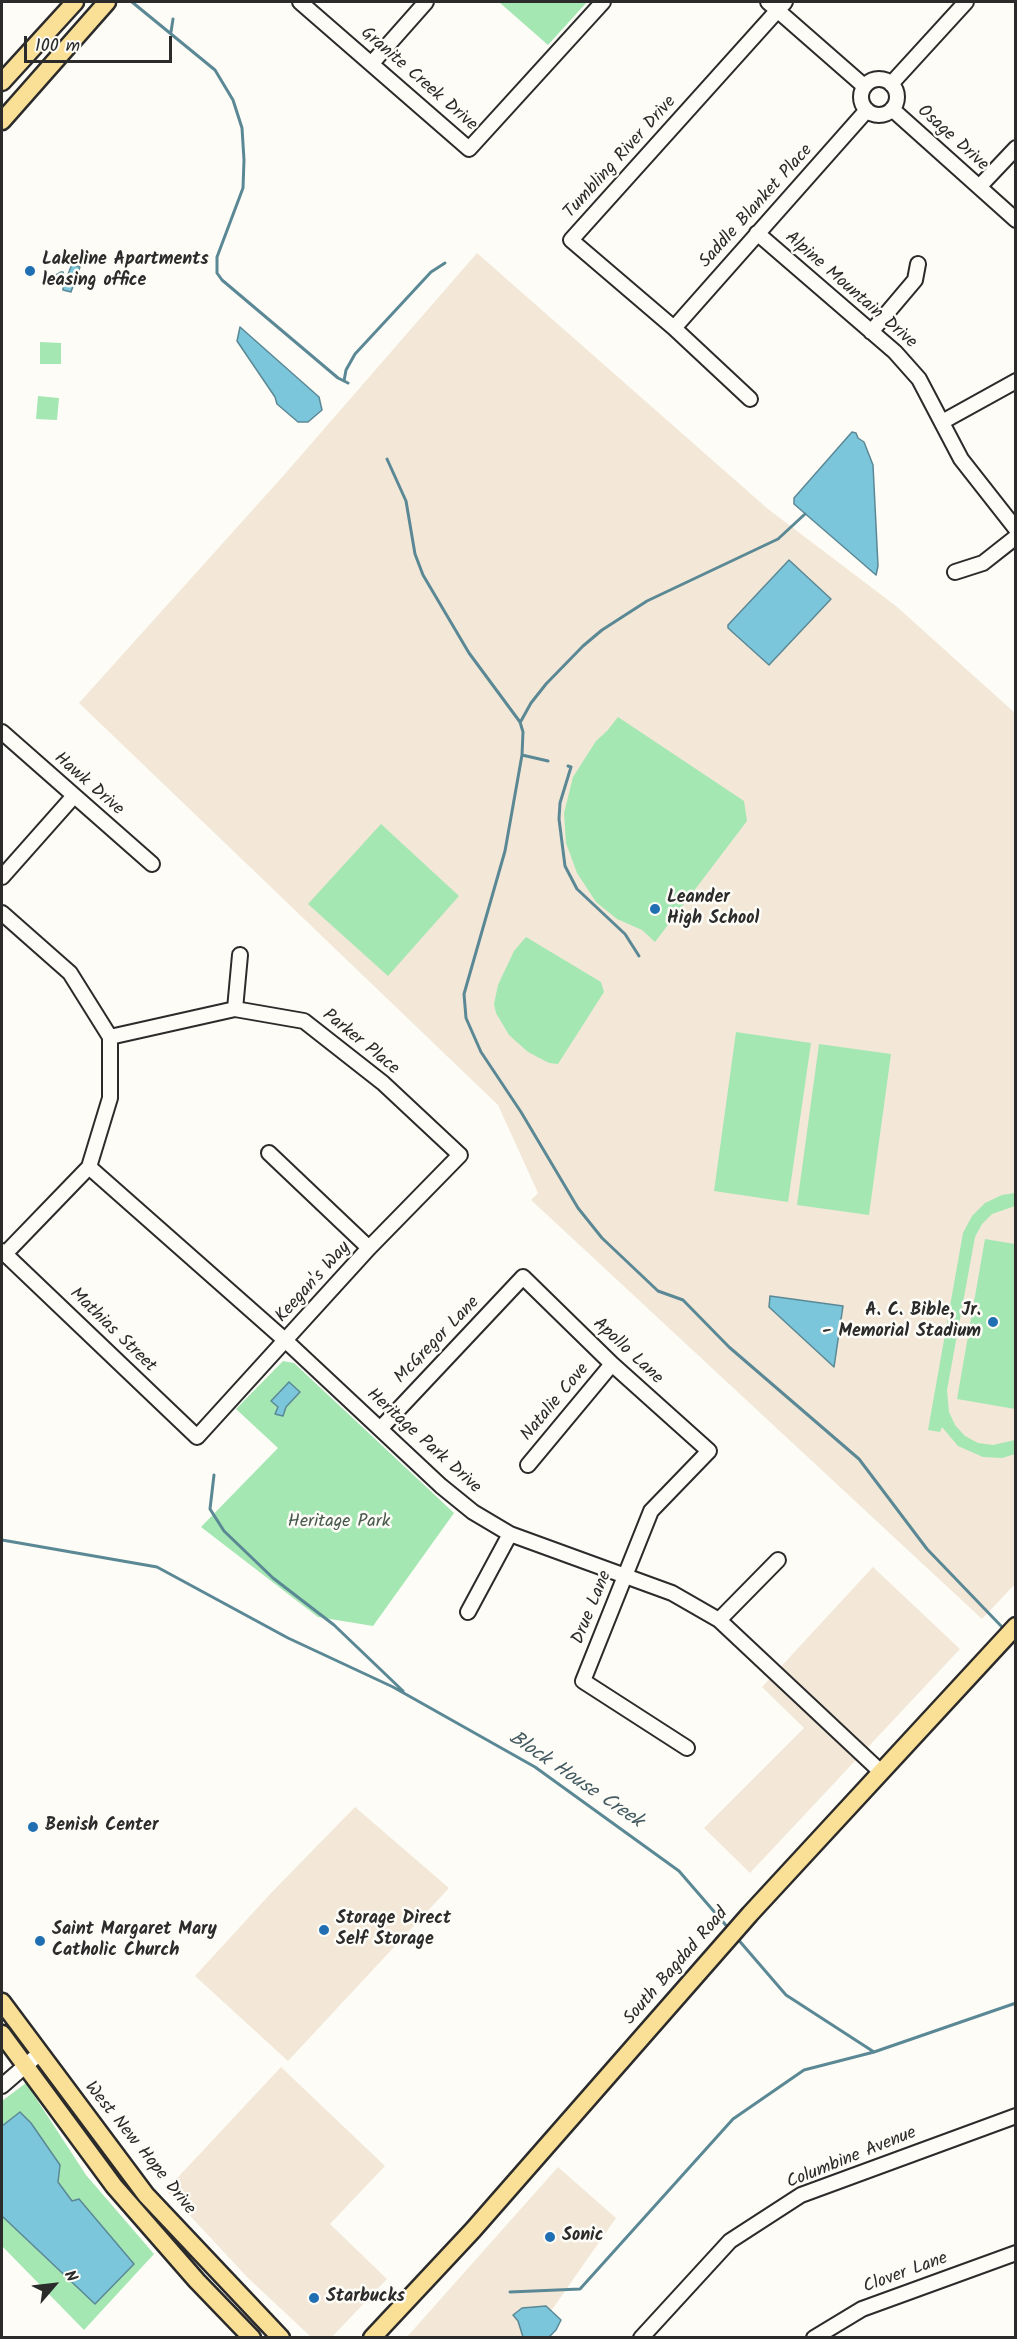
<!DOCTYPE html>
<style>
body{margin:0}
#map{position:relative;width:1017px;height:2339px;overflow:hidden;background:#fdfcf7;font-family:Kalam,sans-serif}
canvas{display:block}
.frame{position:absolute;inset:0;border:3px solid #2b2b2b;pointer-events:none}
.north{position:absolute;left:24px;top:2255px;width:60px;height:60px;-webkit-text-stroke:4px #fdfcf7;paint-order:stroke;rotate:62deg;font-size:16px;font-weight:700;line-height:24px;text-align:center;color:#2b2b2b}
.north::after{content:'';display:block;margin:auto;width:21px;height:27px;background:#2b2b2b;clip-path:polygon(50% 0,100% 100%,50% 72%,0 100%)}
.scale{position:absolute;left:24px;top:36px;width:148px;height:27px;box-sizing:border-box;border:3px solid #2b2b2b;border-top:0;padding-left:8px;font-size:18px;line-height:21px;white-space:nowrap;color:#2b2b2b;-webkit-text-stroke:4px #fdfcf7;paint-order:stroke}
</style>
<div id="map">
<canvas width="1017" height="2339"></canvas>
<div class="frame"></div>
<div class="north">N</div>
<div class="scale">100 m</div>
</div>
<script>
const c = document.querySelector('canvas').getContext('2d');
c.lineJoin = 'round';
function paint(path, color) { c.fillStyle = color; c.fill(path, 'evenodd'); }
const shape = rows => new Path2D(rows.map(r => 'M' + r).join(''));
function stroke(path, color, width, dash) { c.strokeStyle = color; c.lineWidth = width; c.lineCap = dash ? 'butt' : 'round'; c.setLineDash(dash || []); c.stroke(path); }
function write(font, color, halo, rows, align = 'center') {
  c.font = font + ' Kalam,sans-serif'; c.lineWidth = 5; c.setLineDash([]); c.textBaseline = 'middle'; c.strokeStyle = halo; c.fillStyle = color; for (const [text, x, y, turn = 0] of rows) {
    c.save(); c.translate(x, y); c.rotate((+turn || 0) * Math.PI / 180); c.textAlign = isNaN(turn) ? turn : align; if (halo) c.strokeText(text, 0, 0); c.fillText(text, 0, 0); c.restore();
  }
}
paint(shape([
 [477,253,768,509,896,606,1015,713,1016,1583,982,1619,531,1200,538,1193,498,1105,79,703,284,475],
 [873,1567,960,1649,750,1873,704,1828,804,1728,762,1687],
 [355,1807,449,1888,288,2061,195,1976,271,1893],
 [281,2067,385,2166,330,2224,387,2279,332,2337,311,2337,248,2278,166,2190],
 [558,2167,616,2218,533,2337,406,2338]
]), '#f3e8d8');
paint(shape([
 [499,2,587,2,548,45],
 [40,342,61,343,61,364,40,364],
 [38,396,59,398,57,420,36,419],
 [618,717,744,801,747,821,655,942,642,930,617,919,596,902,577,873,566,843,564,813,573,777,596,741,607,731],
 [381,824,459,896,388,976,308,904],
 [526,937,601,982,604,992,558,1064,549,1063,528,1052,509,1035,496,1013,494,1004,498,985,514,951],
 [736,1032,811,1043,788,1202,714,1191],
 [819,1044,891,1054,869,1215,797,1205],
 [1015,1193,1015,1206,992,1214,982,1224,975,1237,947,1390,949,1412,955,1425,965,1436,978,1443,993,1445,1015,1440,1015,1454,1002,1458,983,1457,958,1446,942,1427,940,1432,928,1430,963,1233,972,1216,985,1203,1002,1195],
 [985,1239,1015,1244,1015,1409,957,1399],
 [283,1361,294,1363,454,1513,373,1626,318,1617,201,1527,278,1448,236,1409],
 [26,2083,86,2175,154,2254,84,2330,2,2246,2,2101]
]), '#a4e7b2');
const water = shape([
 [72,264,80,267,71,292,63,290,63,283,57,286,55,280,56,275,61,272,63,272,64,277,67,277,72,264],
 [240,327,319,397,322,410,308,422,298,422,277,404,275,397,237,341,240,327],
 [852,432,856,433,858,438,864,442,873,465,878,566,876,575,794,504,794,498,852,432],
 [789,560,831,599,769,665,728,628,728,625,789,560],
 [770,1296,843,1306,834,1367,769,1307,770,1296],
 [289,1382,300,1392,286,1407,283,1416,275,1414,278,1407,271,1401,289,1382],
 [20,2112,31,2123,60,2165,58,2182,72,2201,79,2199,134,2264,95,2304,2,2216,2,2126,20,2112],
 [546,2306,561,2320,556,2330,549,2337,523,2337,518,2321,513,2315,522,2308,546,2306]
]);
paint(water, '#7bc6db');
stroke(water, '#5b8895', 1.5);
stroke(shape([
 [132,2,215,70,233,100,242,128,244,160,243,188,217,257,217,273,222,280,338,378,348,383],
 [171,32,173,19],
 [344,381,346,370,355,354,431,272,445,263],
 [387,459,406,501,415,554,423,575,469,653,520,722,523,732,522,755,505,851,464,994,466,1018,481,1052,521,1112,578,1208,602,1238,658,1291,683,1300,729,1347,859,1459,927,1549,1004,1629],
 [521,721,531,703,546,684,583,646,602,630,647,601,778,539,805,514],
 [522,755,548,761],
 [568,766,571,767,560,803,559,819,565,866,577,889,625,934,639,956],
 [214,1475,210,1509,224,1531,273,1578,334,1625,403,1691],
 [2,1540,157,1567,288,1638,393,1687,535,1767,679,1871,730,1930],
 [736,1937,786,1995,874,2052,1016,2003],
 [510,2292,580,2289,733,2119,804,2070,874,2052]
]), '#5b8895', 3);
const minor = shape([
 [300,2,469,149,603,2],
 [768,2,864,86],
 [372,63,426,2],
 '861 97a18 18 0 1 1 36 0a18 18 0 1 1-36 0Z',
 [891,84,966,2],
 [892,109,1016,220],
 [979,187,1016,148],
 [757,233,895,352,919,379,961,459,1016,529],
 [674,328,867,110],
 [871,332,915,280,918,264],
 [750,399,674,328,571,240,785,2],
 [942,422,1016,381],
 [955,572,983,563,1016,537],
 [2,732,152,864],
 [2,877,73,797],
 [2,913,70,973,110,1037,110,1098,89,1167,5,1254],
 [235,1009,240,955],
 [269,1153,369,1248],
 [89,1167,286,1341,441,1486,473,1512,510,1534,672,1593,719,1620,881,1772],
 [2,1251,197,1437,369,1248,460,1155,383,1083,304,1021,235,1009,110,1037],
 [380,1429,523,1277,612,1364,709,1451,651,1511,583,1681,687,1748],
 [528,1465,612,1364],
 [468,1612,510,1534],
 [719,1620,778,1560],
 [2,2086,40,2053],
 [641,2338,730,2241,801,2195,1016,2116],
 [814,2338,862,2309,1016,2253]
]);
const major = shape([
 [2,82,75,2],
 [2,121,107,2],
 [2,2002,146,2195,281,2338],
 [2,2034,114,2186,197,2281,252,2338],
 [372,2338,473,2230,750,1914,1016,1626]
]);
stroke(minor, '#2b2b2b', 18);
stroke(major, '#2b2b2b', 21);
stroke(minor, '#fdfcf7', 14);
stroke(major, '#fadf96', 16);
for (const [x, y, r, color] of [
 [30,271,6,"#1f6fb2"],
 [655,909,6,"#1f6fb2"],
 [993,1322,6,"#1f6fb2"],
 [33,1827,6,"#1f6fb2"],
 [324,1930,6,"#1f6fb2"],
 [40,1941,6,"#1f6fb2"],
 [550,2237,6,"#1f6fb2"],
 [314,2298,6,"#1f6fb2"]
]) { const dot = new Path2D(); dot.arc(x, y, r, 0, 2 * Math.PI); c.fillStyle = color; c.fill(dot); stroke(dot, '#fdfcf7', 2); }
write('18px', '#2b2b2b', '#fdfcf7', [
 ["Granite Creek Drive",418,80,41],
 ["Osage Drive",952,139,42],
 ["Tumbling River Drive",621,158,-48],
 ["Saddle Blanket Place",757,207,-48],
 ["Alpine Mountain Drive",850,291,41],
 ["Hawk Drive",88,785,41],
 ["Parker Place",360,1043,39],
 ["Keegan's Way",314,1283,-48],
 ["Mathias Street",112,1331,44],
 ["McGregor Lane",438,1341,-46],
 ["Apollo Lane",627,1352,43],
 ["Natalie Cove",556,1403,-50],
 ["Heritage Park Drive",423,1442,42],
 ["Drue Lane",593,1608,-68],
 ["South Bagdad Road",677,1967,-49],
 ["West New Hope Drive",139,2149,51],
 ["Columbine Avenue",852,2159,-22],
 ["Clover Lane",906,2274,-20]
]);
write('bold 18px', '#2b2b2b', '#fdfcf7', [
 ["Lakeline Apartments",42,261],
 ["leasing office",42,282],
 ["Leander",667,899],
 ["High School",667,920],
 ["A. C. Bible, Jr.",981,1312,"right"],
 ["- Memorial Stadium",981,1333,"right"],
 ["Benish Center",45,1827],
 ["Storage Direct",336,1920],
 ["Self Storage",336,1941],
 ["Saint Margaret Mary",52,1931],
 ["Catholic Church",52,1952],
 ["Sonic",562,2237],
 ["Starbucks",326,2298]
], 'left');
write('18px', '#495a4d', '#fdfcf7', [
 ["Heritage Park",339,1523]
]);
write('italic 20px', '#435a60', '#fdfcf7', [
 ["Block House Creek",575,1781,34]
]);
</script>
